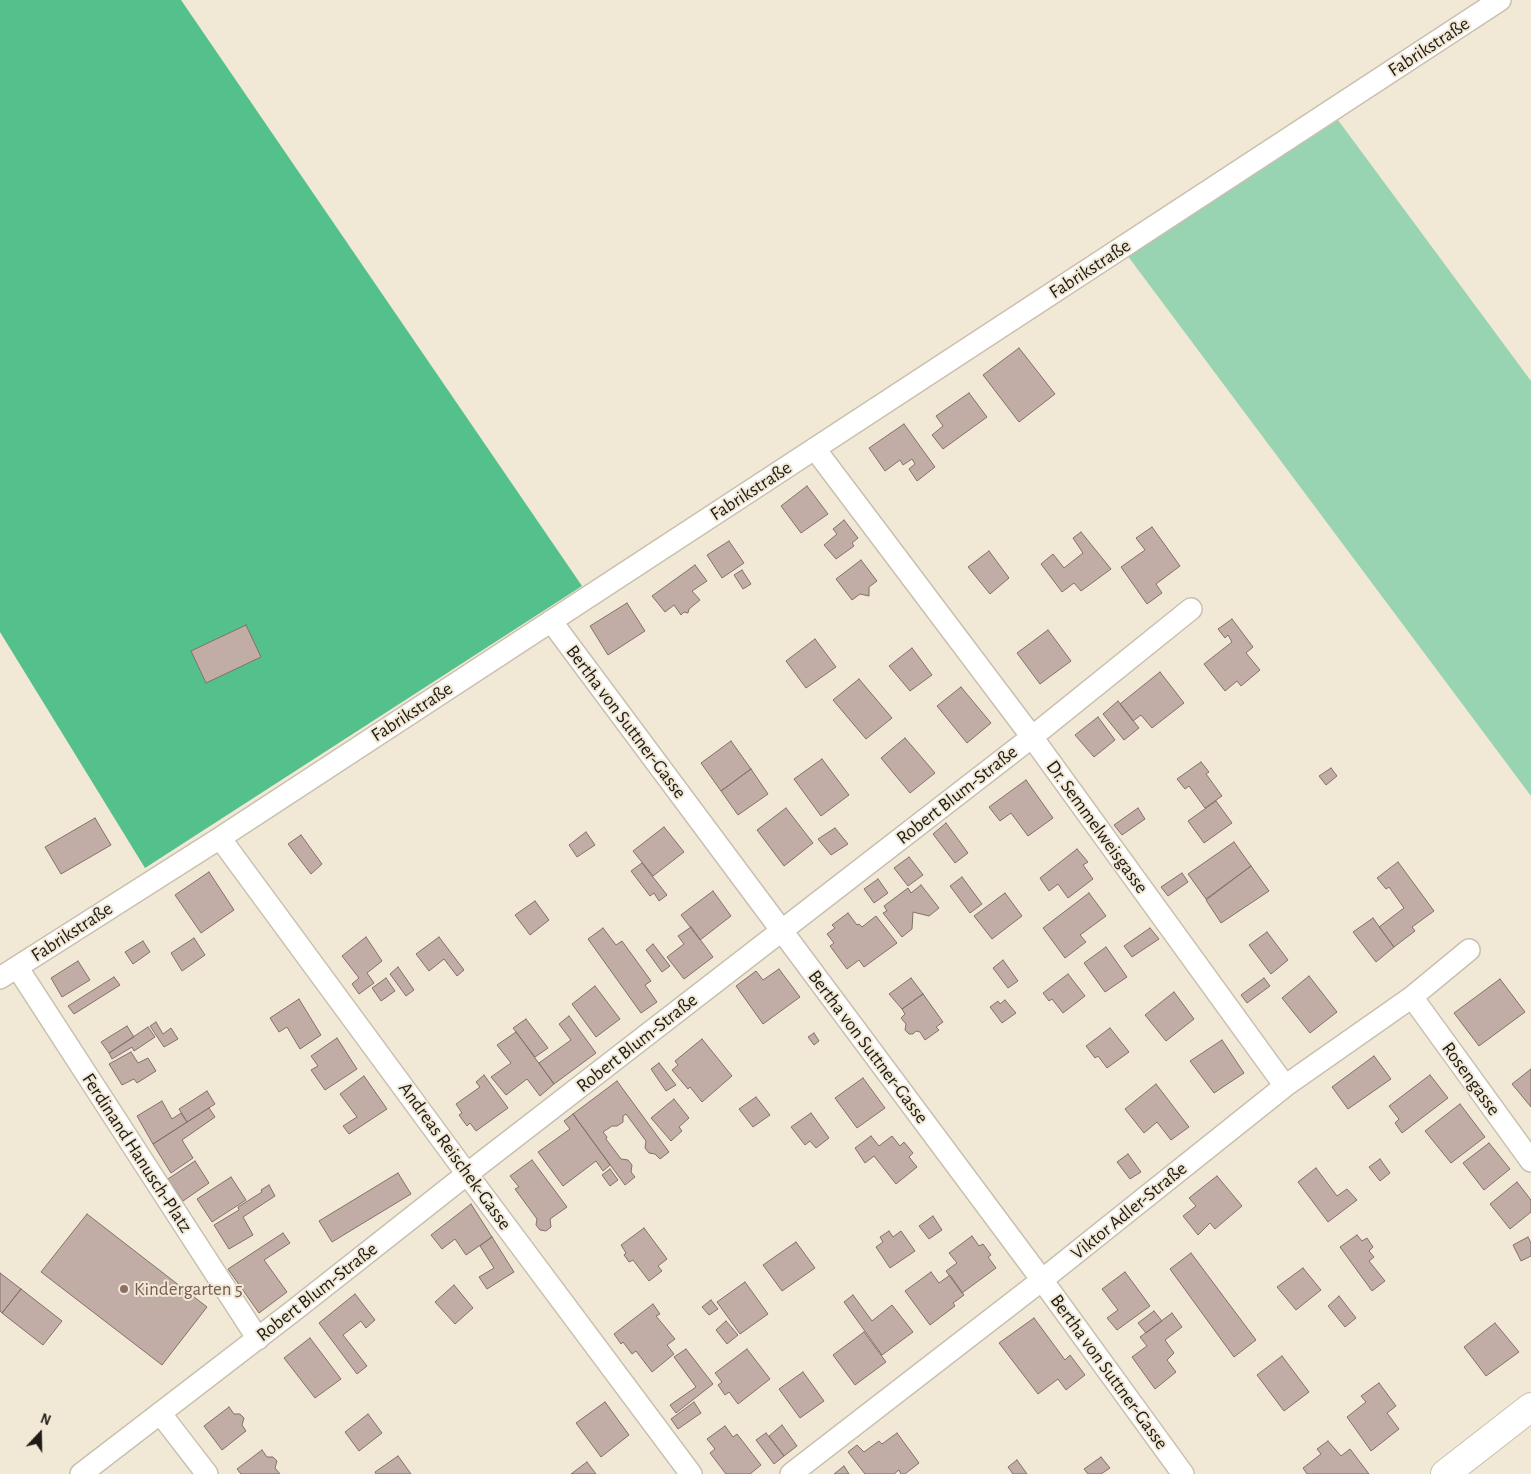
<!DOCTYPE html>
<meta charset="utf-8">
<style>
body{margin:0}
#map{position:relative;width:1531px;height:1474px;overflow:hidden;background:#f1e8d6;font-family:"Alegreya Sans",sans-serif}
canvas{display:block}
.north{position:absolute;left:15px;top:1409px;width:50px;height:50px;-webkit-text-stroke:4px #f1e8d6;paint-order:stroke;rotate:21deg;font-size:14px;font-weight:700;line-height:20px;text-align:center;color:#1e1b15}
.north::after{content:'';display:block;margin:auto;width:18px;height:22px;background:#1e1b15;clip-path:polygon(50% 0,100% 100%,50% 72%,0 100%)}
</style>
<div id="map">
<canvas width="1531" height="1474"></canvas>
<div class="north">N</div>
</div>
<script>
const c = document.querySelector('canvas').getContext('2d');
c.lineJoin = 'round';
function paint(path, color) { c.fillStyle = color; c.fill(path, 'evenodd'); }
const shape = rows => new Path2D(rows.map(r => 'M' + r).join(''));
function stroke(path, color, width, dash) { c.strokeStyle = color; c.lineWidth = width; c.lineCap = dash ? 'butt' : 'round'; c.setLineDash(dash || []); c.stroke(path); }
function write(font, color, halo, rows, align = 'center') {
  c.font = font + ' "Alegreya Sans",sans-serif'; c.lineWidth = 4; c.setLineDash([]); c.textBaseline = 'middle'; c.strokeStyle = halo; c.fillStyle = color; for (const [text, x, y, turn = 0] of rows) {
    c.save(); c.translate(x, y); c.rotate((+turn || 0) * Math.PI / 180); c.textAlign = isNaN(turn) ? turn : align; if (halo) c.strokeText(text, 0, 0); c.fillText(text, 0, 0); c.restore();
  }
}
paint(shape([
 [1338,120,1531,381,1531,796,1127,255]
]), '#98d4b2');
paint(shape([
 [0,0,181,0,582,586,145,868,0,632]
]), '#54c08b');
const building = shape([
 [1019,348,1055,394,1019,422,983,375,1019,348],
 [969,393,987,417,943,449,932,435,943,426,936,416,969,393],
 [904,424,935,467,917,481,909,469,915,464,912,459,903,465,900,460,885,471,869,448,904,424],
 [807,486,828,514,801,533,781,506,807,486],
 [844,520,858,538,852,543,854,546,836,559,824,545,837,534,833,529,844,520],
 [1152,527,1180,566,1156,584,1162,593,1147,604,1121,567,1145,550,1136,538,1152,527],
 [1081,532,1111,569,1081,591,1074,583,1062,592,1041,564,1053,554,1064,568,1083,553,1073,538,1081,532],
 [729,541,744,563,722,578,707,555,729,541],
 [989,551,1009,578,990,594,968,567,989,551],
 [861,560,877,581,869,587,869,596,860,594,852,600,836,579,861,560],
 [695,565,707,581,692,591,700,600,689,609,688,613,684,612,681,615,674,605,665,612,652,596,695,565],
 [742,570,751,584,743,589,734,575,742,570],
 [627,603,645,631,608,655,590,626,627,603],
 [1232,619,1253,647,1246,653,1260,670,1241,686,1237,681,1225,691,1204,664,1232,642,1228,635,1225,638,1218,629,1232,619],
 [246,625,261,657,206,683,191,651,246,625],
 [1048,630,1071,661,1040,684,1017,653,1048,630],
 [815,639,836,667,806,688,786,661,815,639],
 [912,648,932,675,910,691,889,666,912,648],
 [1160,672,1184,703,1152,728,1141,715,1133,721,1120,704,1160,672],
 [859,679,892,718,866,739,833,700,859,679],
 [961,687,991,723,967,743,937,706,961,687],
 [1118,701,1139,728,1124,740,1103,714,1118,701],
 [1098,717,1115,740,1094,757,1075,735,1098,717],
 [905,738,935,773,910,793,881,758,905,738],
 [731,741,751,769,721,791,701,763,731,741],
 [822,759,849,795,821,816,794,779,822,759],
 [1201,762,1209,772,1206,774,1222,796,1205,808,1189,786,1185,789,1177,779,1201,762],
 [1331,768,1337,776,1326,785,1319,776,1331,768],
 [751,769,768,794,738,815,721,791,751,769],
 [1026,780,1053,818,1028,836,1011,813,1000,821,989,807,1026,780],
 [1216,801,1232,823,1204,843,1188,821,1216,801],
 [786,808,813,843,784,866,757,830,786,808],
 [1138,808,1145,819,1122,835,1114,825,1138,808],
 [95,818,111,845,61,874,45,847,95,818],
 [946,823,968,853,955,863,933,834,946,823],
 [664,827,684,852,653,876,633,851,664,827],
 [835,828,848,844,831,855,818,839,835,828],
 [586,832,595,845,577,857,569,845,586,832],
 [301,835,322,864,311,874,288,844,301,835],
 [1234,842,1251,866,1206,899,1188,874,1234,842],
 [1077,849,1088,862,1083,865,1093,879,1068,898,1058,884,1049,891,1040,878,1077,849],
 [909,857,923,875,908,886,894,868,909,857],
 [1398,862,1434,911,1412,927,1415,931,1394,947,1379,927,1404,908,1389,887,1386,889,1377,878,1398,862],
 [642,863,667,895,659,901,654,893,650,896,631,871,642,863],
 [1251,866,1269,891,1221,923,1206,900,1251,866],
 [209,872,234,910,201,933,175,895,209,872],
 [1182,873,1188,882,1168,896,1161,887,1182,873],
 [962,877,982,904,970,913,950,886,962,877],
 [878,879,888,893,874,903,864,889,878,879],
 [921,885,939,908,929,916,913,912,912,929,902,937,883,913,887,911,884,906,908,888,911,893,921,885],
 [713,891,731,916,700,940,681,915,713,891],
 [1005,893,1022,916,992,939,974,916,1005,893],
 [1089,893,1106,916,1080,935,1086,942,1065,958,1043,928,1089,893],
 [535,901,549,920,530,935,515,915,535,901],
 [848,913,857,925,859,924,862,927,876,916,897,943,864,967,859,960,847,969,830,946,834,943,827,934,835,928,832,925,848,913],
 [1373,918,1394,947,1376,962,1353,932,1373,918],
 [691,927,713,957,684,979,667,957,684,944,678,936,691,927],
 [603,928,616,945,622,941,651,981,645,985,657,1002,641,1013,588,939,603,928],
 [1150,928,1159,939,1132,957,1124,946,1150,928],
 [1267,932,1288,960,1271,974,1249,945,1267,932],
 [366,937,382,961,367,973,374,983,359,994,352,984,359,978,342,956,366,937],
 [439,937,464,970,457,976,444,959,429,971,416,954,439,937],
 [194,938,205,955,182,971,171,953,194,938],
 [143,941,150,952,133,964,125,952,143,941],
 [653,944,670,966,662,972,646,950,653,944],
 [1106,947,1127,977,1105,992,1084,963,1106,947],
 [1003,960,1018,981,1008,988,993,968,1003,960],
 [78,961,90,980,62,997,51,978,78,961],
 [398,967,414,990,406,996,390,974,398,967],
 [779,969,800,997,763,1024,736,986,756,971,763,980,779,969],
 [1068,974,1085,996,1063,1013,1052,999,1049,1001,1043,993,1068,974],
 [1309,976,1337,1012,1310,1033,1282,998,1309,976],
 [114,977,120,985,74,1014,68,1006,114,977],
 [386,978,395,991,381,1001,372,988,386,978],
 [911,978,923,994,902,1009,889,994,911,978],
 [1264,978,1270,986,1247,1003,1241,995,1264,978],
 [1500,979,1525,1012,1479,1046,1454,1013,1500,979],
 [595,986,620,1019,596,1037,572,1004,595,986],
 [1174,992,1194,1019,1166,1041,1145,1015,1174,992],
 [923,994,943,1022,936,1027,939,1030,925,1040,920,1032,916,1031,913,1034,909,1034,905,1030,906,1024,901,1018,905,1014,902,1009,923,994],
 [299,999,321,1035,300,1049,287,1027,279,1032,270,1018,299,999],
 [1005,1000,1016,1013,1002,1023,990,1007,998,1001,1000,1004,1005,1000],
 [569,1016,596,1053,554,1084,539,1063,571,1040,559,1024,569,1016],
 [526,1019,548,1048,535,1057,513,1028,526,1019],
 [156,1022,163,1034,171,1028,178,1039,164,1047,150,1026,156,1022],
 [127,1026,134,1037,109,1053,101,1042,127,1026],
 [148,1027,155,1037,134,1051,132,1047,112,1059,109,1053,148,1027],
 [1110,1028,1129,1052,1107,1068,1098,1056,1095,1058,1086,1046,1110,1028],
 [516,1032,554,1084,540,1096,527,1079,506,1095,491,1077,511,1063,497,1045,516,1032],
 [814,1033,819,1041,814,1045,808,1037,814,1033],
 [337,1038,357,1069,325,1090,311,1070,318,1066,311,1056,337,1038],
 [702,1039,732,1076,702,1102,690,1087,688,1089,672,1070,678,1065,675,1061,702,1039],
 [1222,1040,1244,1073,1214,1093,1190,1061,1222,1040],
 [131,1052,138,1063,148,1058,156,1071,137,1083,134,1079,122,1085,109,1064,131,1052],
 [1374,1056,1391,1079,1348,1109,1332,1087,1374,1056],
 [659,1063,676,1085,666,1091,651,1069,659,1063],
 [1531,1069,1531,1107,1512,1084,1531,1069],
 [484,1075,508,1108,476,1131,470,1123,467,1126,459,1115,462,1113,456,1104,480,1087,476,1082,484,1075],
 [1430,1075,1448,1098,1402,1133,1395,1123,1399,1119,1389,1106,1430,1075],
 [364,1076,387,1109,349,1134,343,1126,357,1117,340,1094,364,1076],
 [863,1078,885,1108,857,1128,835,1098,863,1078],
 [617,1081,669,1152,660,1159,655,1154,649,1153,645,1148,646,1141,626,1114,623,1116,623,1122,617,1126,612,1126,603,1132,607,1137,606,1139,621,1159,628,1160,632,1165,631,1172,635,1177,625,1185,573,1114,617,1081],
 [1156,1084,1189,1127,1171,1140,1157,1122,1144,1133,1125,1109,1156,1084],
 [207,1091,215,1104,187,1122,179,1109,207,1091],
 [756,1097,770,1115,753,1127,739,1109,756,1097],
 [674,1099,689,1118,679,1127,682,1131,671,1141,651,1118,674,1099],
 [162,1101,172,1119,181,1113,187,1122,153,1144,137,1116,162,1101],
 [1460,1104,1485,1137,1451,1163,1425,1131,1460,1104],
 [209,1108,215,1117,182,1140,193,1158,171,1173,153,1144,209,1108],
 [811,1113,829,1138,816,1148,810,1141,805,1145,791,1127,811,1113],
 [573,1114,610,1165,603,1171,596,1161,563,1186,538,1152,570,1129,564,1121,573,1114],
 [871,1136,879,1146,892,1136,900,1146,904,1142,913,1153,909,1157,917,1167,896,1184,874,1156,865,1163,855,1148,871,1136],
 [1489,1143,1510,1169,1484,1190,1463,1163,1489,1143],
 [1128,1154,1141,1172,1130,1179,1117,1162,1128,1154],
 [1380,1159,1390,1173,1380,1181,1369,1167,1380,1159],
 [532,1160,567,1207,550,1219,551,1227,546,1231,540,1230,536,1225,537,1219,515,1189,519,1187,510,1176,532,1160],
 [195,1161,209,1183,183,1201,168,1179,195,1161],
 [1316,1168,1337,1196,1347,1189,1357,1200,1328,1222,1298,1182,1316,1168],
 [610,1169,618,1180,610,1186,602,1175,610,1169],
 [398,1173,411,1194,332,1242,319,1221,398,1173],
 [1217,1176,1242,1206,1215,1229,1210,1223,1198,1235,1183,1216,1196,1206,1189,1198,1217,1176],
 [231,1177,246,1200,212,1222,197,1199,231,1177],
 [1517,1182,1531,1200,1531,1212,1510,1229,1490,1204,1517,1182],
 [269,1185,275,1196,243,1217,253,1235,229,1249,214,1225,239,1210,238,1207,262,1192,261,1190,269,1185],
 [471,1204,492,1237,466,1255,455,1239,442,1249,431,1235,471,1204],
 [87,1214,207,1307,162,1365,41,1272,87,1214],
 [933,1216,942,1230,929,1239,919,1226,933,1216],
 [644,1228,667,1259,658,1266,662,1271,649,1281,633,1260,629,1262,624,1255,626,1253,621,1245,644,1228],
 [889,1231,893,1237,901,1231,915,1251,890,1268,876,1247,883,1242,880,1237,889,1231],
 [283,1233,290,1243,264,1260,287,1292,259,1313,228,1269,283,1233],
 [1357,1235,1362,1241,1367,1238,1373,1247,1369,1251,1374,1257,1369,1261,1385,1281,1372,1291,1340,1247,1357,1235],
 [972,1236,979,1246,983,1244,991,1255,988,1257,996,1268,962,1293,946,1271,957,1263,949,1253,972,1236],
 [492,1237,514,1272,487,1289,479,1277,494,1268,480,1246,492,1237],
 [1528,1237,1531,1243,1531,1256,1521,1261,1513,1245,1528,1237],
 [796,1242,815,1268,782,1291,763,1265,796,1242],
 [1191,1253,1256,1340,1234,1357,1170,1269,1191,1253],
 [1303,1268,1321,1290,1296,1310,1277,1287,1303,1268],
 [931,1272,939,1283,950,1275,964,1295,953,1303,955,1306,930,1325,905,1291,931,1272],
 [1125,1272,1150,1306,1117,1330,1107,1318,1118,1310,1102,1289,1125,1272],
 [0,1273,21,1289,2,1313,0,1311,0,1273],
 [745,1282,768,1314,740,1334,717,1302,745,1282],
 [454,1285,473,1308,455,1324,435,1302,454,1285],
 [21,1289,62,1321,43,1345,2,1313,21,1289],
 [355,1294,375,1320,366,1328,361,1321,343,1335,367,1366,357,1374,319,1323,355,1294],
 [853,1295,872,1321,892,1305,913,1332,882,1355,844,1302,853,1295],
 [1339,1296,1356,1318,1345,1327,1328,1306,1339,1296],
 [711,1300,718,1309,709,1315,702,1307,711,1300],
 [653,1304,660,1314,656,1316,675,1339,667,1345,674,1354,652,1372,636,1351,632,1354,623,1342,621,1344,614,1334,653,1304],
 [1154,1311,1162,1321,1146,1333,1138,1323,1154,1311],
 [1172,1313,1182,1327,1165,1340,1174,1353,1167,1360,1176,1372,1155,1389,1132,1357,1147,1346,1140,1337,1172,1313],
 [1034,1318,1065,1360,1070,1355,1085,1375,1066,1390,1058,1379,1038,1394,999,1343,1034,1318],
 [726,1321,738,1335,727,1344,716,1330,726,1321],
 [1495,1323,1519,1352,1486,1376,1464,1347,1495,1323],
 [864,1332,886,1362,855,1385,833,1355,864,1332],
 [310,1338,341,1379,315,1398,284,1358,310,1338],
 [686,1349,713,1384,676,1413,670,1405,696,1387,674,1357,686,1349],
 [747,1349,770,1379,738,1404,729,1392,725,1395,718,1385,722,1382,715,1373,747,1349],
 [1282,1356,1309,1392,1284,1411,1257,1375,1282,1356],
 [803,1372,824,1401,800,1418,779,1389,803,1372],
 [1379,1383,1396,1406,1387,1413,1399,1429,1371,1451,1347,1417,1366,1402,1361,1396,1379,1383],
 [605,1402,629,1435,601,1457,576,1423,605,1402],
 [694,1402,701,1413,678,1429,671,1419,694,1402],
 [229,1407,234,1414,240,1414,244,1418,242,1425,246,1431,222,1450,204,1426,229,1407],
 [368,1414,382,1433,359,1451,345,1432,368,1414],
 [782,1425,797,1446,784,1456,769,1436,782,1425],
 [725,1426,733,1437,737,1434,761,1465,750,1474,726,1474,710,1453,715,1449,707,1439,725,1426],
 [766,1433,784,1456,774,1464,756,1440,766,1433],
 [897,1433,919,1463,905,1474,901,1474,899,1470,894,1474,865,1474,848,1452,857,1445,864,1452,879,1441,882,1444,897,1433],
 [1328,1441,1341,1456,1350,1449,1369,1474,1307,1474,1303,1468,1321,1454,1317,1449,1328,1441],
 [262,1450,267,1457,273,1457,277,1461,275,1468,280,1474,241,1474,237,1469,262,1450],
 [398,1456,411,1474,376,1474,375,1472,398,1456],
 [1101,1457,1110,1468,1101,1474,1088,1474,1084,1469,1101,1457],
 [1017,1460,1027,1474,1013,1474,1008,1467,1017,1460],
 [587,1462,596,1474,571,1474,587,1462],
 [844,1466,849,1474,834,1474,844,1466]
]);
paint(building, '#c1ada6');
stroke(building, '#83706a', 1);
const minor = shape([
 [815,449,1032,737,1285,1086],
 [551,621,1042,1280,1183,1474],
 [220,838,467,1174,691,1474],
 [17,967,258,1339],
 [0,978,220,838,1500,0],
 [1412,997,1531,1161],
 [160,1413,207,1474],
 [81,1474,297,1308,467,1174,1032,737,1191,609],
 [791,1474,1042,1280,1285,1086,1412,997,1469,950]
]);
const major = shape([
 [1445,1474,1531,1407]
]);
stroke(minor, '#c9c0af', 24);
stroke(major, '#c9c0af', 30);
stroke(minor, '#fff', 21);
stroke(major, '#fff', 28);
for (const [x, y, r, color] of [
 [124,1289,5,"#8d6e63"]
]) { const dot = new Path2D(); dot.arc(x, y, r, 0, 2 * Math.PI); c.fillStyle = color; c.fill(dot); stroke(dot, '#f1e8d6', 2); }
write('19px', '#1e1b15', '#f1e8d6', [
 ["Fabrikstraße",1429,47,-33],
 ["Fabrikstraße",1090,269,-33],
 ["Fabrikstraße",751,491,-33],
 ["Fabrikstraße",412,712,-33],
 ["Bertha von Suttner-Gasse",626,722,53],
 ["Robert Blum-Straße",957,795,-38],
 ["Dr. Semmelweisgasse",1097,827,54],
 ["Fabrikstraße",72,932,-33],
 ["Robert Blum-Straße",637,1043,-38],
 ["Bertha von Suttner-Gasse",868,1047,53],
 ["Rosengasse",1471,1079,54],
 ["Ferdinand Hanusch-Platz",137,1153,57],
 ["Andreas Reischek-Gasse",455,1156,54],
 ["Viktor Adler-Straße",1129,1211,-39],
 ["Robert Blum-Straße",317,1292,-38],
 ["Bertha von Suttner-Gasse",1109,1372,54]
]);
write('19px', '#785e54', '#f1e8d6', [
 ["Kindergarten 5",134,1289]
], 'left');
</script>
